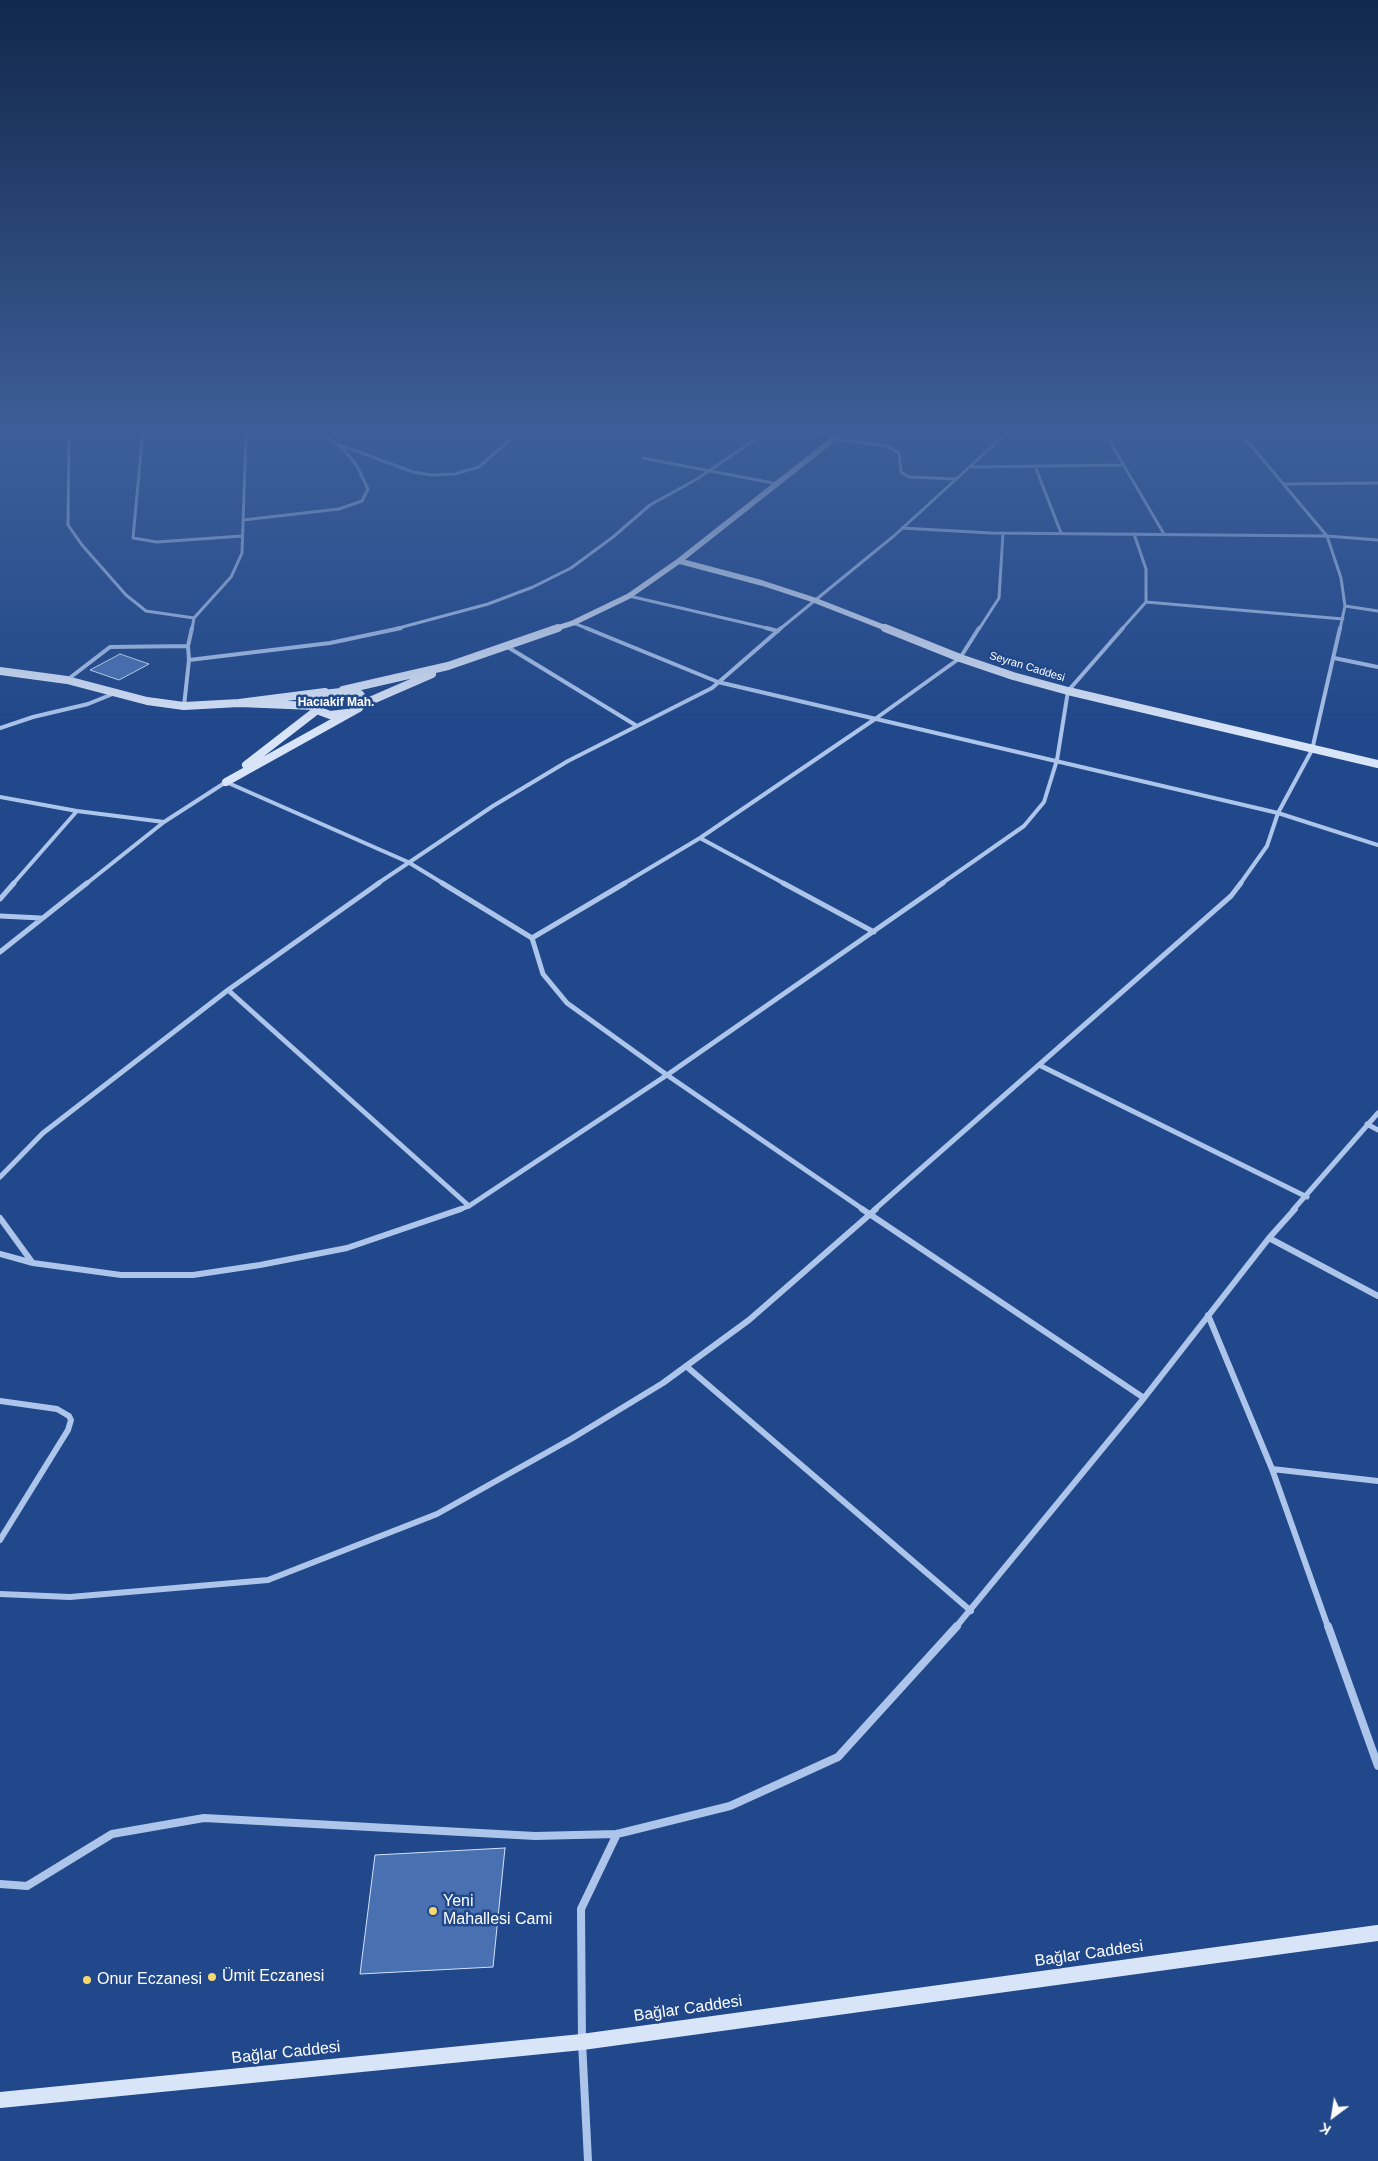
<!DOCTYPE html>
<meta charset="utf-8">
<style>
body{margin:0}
#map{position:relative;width:1378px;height:2161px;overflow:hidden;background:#21488a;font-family:Helvetica,sans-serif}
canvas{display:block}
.north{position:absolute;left:1308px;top:2091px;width:50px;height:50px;-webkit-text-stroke:4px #21488a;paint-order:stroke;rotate:211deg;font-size:14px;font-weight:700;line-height:20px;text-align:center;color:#fff}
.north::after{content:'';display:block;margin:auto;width:18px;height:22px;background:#fff;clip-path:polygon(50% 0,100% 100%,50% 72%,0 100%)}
</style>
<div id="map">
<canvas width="1378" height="2161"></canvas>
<div class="north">K</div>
</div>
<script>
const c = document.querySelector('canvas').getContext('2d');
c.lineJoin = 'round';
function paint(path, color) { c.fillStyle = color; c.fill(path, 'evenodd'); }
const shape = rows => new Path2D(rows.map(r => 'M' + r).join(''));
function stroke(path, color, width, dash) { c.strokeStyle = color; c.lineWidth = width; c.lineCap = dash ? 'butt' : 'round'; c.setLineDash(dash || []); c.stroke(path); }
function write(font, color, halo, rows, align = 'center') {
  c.font = font + ' Helvetica,sans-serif'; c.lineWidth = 5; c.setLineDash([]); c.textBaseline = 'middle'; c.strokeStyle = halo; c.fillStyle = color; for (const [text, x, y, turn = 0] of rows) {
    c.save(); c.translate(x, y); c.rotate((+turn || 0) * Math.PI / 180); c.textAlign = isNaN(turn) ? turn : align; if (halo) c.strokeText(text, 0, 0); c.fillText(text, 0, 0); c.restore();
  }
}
const building = shape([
 [120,654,149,664,119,680,90,670,120,654],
 [505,1848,493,1967,360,1974,375,1855,505,1848]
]);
paint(building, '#4971b2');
stroke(building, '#d2e1f8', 1);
stroke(shape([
 [69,430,68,525,82,545,126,595,146,611,194,618],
 [143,430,133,538,157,542,242,536],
 [794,430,840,435],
 [1103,430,1164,534],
 [1238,430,1327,536,1341,578,1345,606,1340,629],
 [0,432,16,430],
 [835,439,887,446,899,453,901,472,909,477,956,479],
 [340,445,413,472,432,475,455,474,479,467,521,430],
 [643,458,778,484],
 [1035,466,1061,533],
 [970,467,1124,465],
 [1284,484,1378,483],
 [243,520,339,509,362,501,368,489,357,466,344,450,319,430],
 [902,528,991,533,1327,536,1378,540],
 [629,596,771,629],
 [1146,602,1343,619],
 [1345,606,1378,611],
 [573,623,589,629],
 [192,629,194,618,231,577,242,553,246,435,243,430],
 [395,629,488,604,533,587,571,568,613,537,650,505,697,479,769,430],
 [780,629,895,535,1010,430],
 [979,629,999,598,1003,533],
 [1122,629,1146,602,1146,569,1134,534]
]), '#adc5eb', 3);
stroke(shape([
 [586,628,718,682,1278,813,1378,845],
 [766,628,778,631],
 [506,646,637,726],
 [1334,658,1378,667],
 [189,660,330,643,401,628],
 [67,680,110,647,188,646],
 [184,706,189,660,188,646,192,628],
 [0,728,33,717,88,704,115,693],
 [0,797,77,811,164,822],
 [700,838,785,884],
 [13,884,77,811],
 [86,884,164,822,226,782,408,862,444,884],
 [377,884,493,806,568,761,712,688,781,628],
 [623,884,700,838,875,719,960,658,979,628],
 [941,884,1024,826,1044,802,1057,760,1068,691,1123,628],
 [1240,884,1267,846,1278,813,1312,750,1340,628]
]), '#adc5eb', 4);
stroke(shape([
 [442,883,532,938,543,974,567,1003,667,1075,864,1210],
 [783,883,874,932],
 [0,899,14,883],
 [0,916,41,918],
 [532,938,625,883],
 [0,952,87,883],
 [228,990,469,1206],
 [1039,1065,1307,1197],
 [1367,1124,1378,1130],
 [0,1177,43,1133,228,990,379,883],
 [458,1210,469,1206,667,1075,943,883],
 [874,1210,1231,896,1241,883],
 [1293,1210,1378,1113]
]), '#adc5eb', 5);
stroke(shape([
 [862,1209,1144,1398],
 [0,1218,32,1262],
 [1269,1238,1378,1296],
 [0,1254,33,1263,121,1275,193,1275,260,1265,347,1248,461,1209],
 [1208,1315,1272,1469,1328,1627],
 [686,1366,971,1611],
 [0,1401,57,1409,69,1416,71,1420,68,1430,0,1540],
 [1272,1469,1378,1481],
 [0,1594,70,1597,268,1580,437,1514,571,1439,663,1383,749,1320,876,1209],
 [956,1627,1144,1398,1269,1238,1295,1209]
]), '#adc5eb', 6);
stroke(shape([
 [1328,1626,1378,1766],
 [0,1884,27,1886,112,1834,204,1818,535,1836,617,1834,730,1806,838,1757,957,1626],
 [588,2161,582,2042,581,1909,617,1834]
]), '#adc5eb', 8);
stroke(shape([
 [679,561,762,583,814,600,888,629],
 [554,629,573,623,629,596,679,561,845,430]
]), '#d8e4f8', 5.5);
stroke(shape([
 [885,628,960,658,1013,676,1068,691,1378,764],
 [0,671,67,680,147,701,184,706,239,703],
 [343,690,448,666,558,628],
 [363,704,432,674],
 [314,706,239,703,325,692],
 [246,765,317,710],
 [226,782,359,708,364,701,360,694,350,691,323,694,314,702,317,710,330,715,347,713]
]), '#d8e4f8', 8);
stroke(shape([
 [0,2100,582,2042,1378,1933]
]), '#d8e4f8', 16);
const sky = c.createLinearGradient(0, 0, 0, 733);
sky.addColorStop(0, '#12284c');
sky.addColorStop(0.59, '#3d5e98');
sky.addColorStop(1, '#3d5e9800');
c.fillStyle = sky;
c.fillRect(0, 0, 1378, 733);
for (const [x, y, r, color] of [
 [433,1911,5,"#f8d86e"],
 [212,1977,5,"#f8d86e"],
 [87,1980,5,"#f8d86e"]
]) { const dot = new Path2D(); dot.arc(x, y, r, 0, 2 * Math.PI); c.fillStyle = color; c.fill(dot); stroke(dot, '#21488a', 2); }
write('11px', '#fff', '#21488a', [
 ["Seyran Caddesi",1027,667,17]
]);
write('bold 12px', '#fff', '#21488a', [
 ["Hacıakif Mah.",336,703]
]);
write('16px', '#fff', '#21488a', [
 ["Yeni",443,1902],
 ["Mahallesi Cami",443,1920],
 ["Ümit Eczanesi",222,1977],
 ["Onur Eczanesi",97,1980]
], 'left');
write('16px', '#fff', '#21488a', [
 ["Bağlar Caddesi",1089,1954,-8],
 ["Bağlar Caddesi",688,2009,-8],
 ["Bağlar Caddesi",286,2053,-6]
]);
</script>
